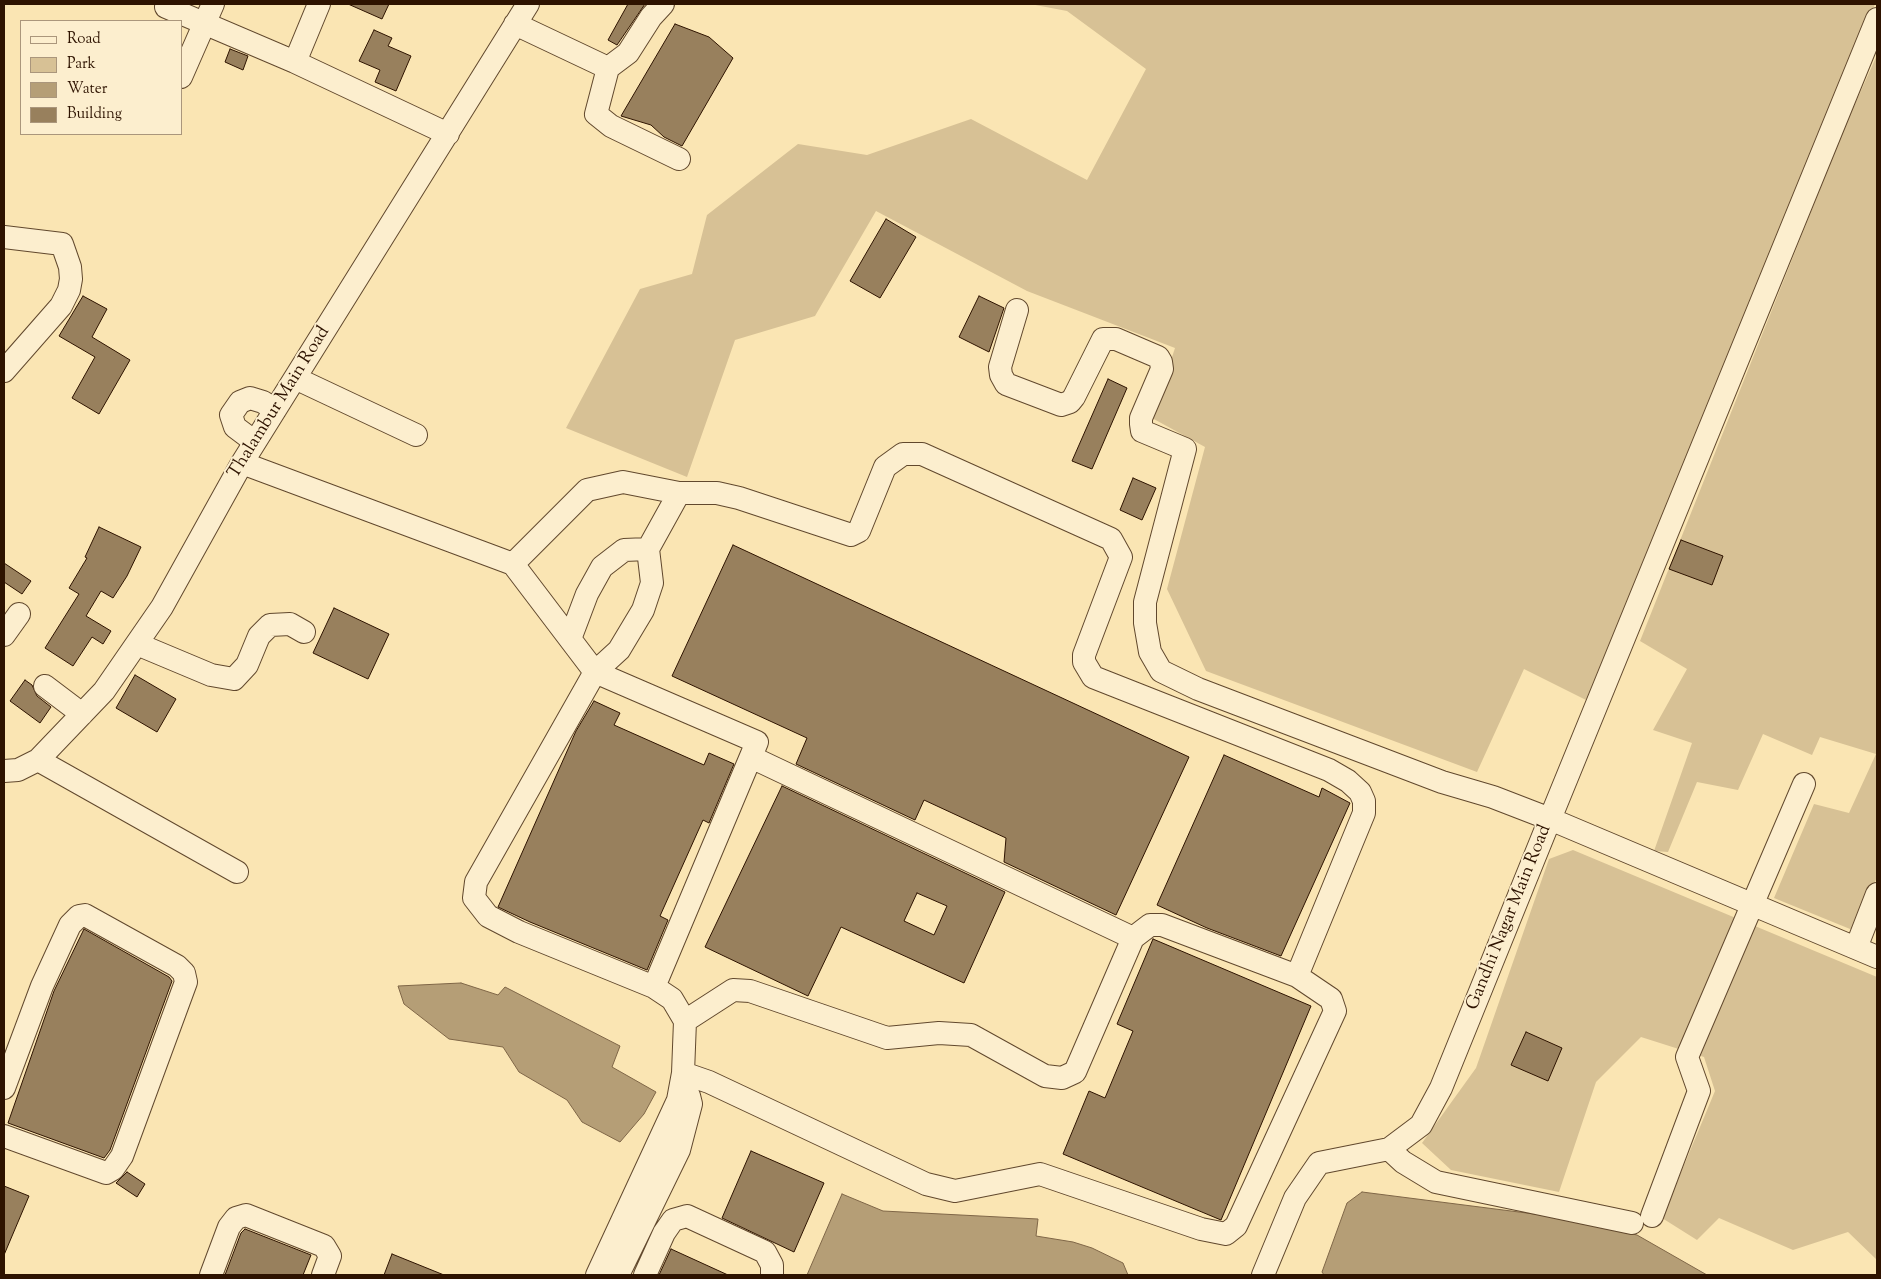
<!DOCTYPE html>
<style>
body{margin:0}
#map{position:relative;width:1881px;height:1279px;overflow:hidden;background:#fae5b3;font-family:"Sorts Mill Goudy",serif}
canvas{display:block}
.frame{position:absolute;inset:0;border:5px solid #2e1300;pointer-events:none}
.legend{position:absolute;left:20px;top:20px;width:162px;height:115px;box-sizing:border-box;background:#fceece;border:1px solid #aa967c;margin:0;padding:6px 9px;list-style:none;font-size:15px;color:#2e1300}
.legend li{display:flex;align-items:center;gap:10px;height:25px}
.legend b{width:25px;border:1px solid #aa967c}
</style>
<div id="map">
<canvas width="1881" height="1279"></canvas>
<div class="frame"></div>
<ul class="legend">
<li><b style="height:6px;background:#fceece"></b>Road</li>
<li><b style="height:14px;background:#d7c195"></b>Park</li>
<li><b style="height:14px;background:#b59e76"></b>Water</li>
<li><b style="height:14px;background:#98805d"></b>Building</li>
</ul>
</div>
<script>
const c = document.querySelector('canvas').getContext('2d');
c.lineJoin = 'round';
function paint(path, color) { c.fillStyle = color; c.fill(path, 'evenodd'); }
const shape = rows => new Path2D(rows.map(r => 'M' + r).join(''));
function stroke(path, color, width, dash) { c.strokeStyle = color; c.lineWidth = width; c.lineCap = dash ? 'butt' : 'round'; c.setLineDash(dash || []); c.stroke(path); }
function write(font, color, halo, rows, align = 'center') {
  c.font = font + ' "Sorts Mill Goudy",serif'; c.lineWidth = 4; c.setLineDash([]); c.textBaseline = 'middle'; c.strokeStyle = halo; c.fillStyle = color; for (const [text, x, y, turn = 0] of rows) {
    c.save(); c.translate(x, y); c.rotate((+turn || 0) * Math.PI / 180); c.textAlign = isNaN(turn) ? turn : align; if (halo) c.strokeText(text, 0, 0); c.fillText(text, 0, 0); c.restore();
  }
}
paint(shape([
 [1030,4,1875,4,1586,700,1524,669,1477,772,1206,671,1167,589,1205,447,1152,418,1175,348,1027,291,876,211,815,316,735,340,687,477,566,428,640,289,692,274,707,215,798,144,867,155,971,119,1087,180,1146,69,1067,11],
 [1877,55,1877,877,1855,931,1774,898,1814,804,1849,813,1876,754,1820,737,1812,755,1763,734,1738,790,1697,782,1668,852,1654,851,1692,743,1653,730,1687,669,1640,641,1846,124],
 [1573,850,1877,977,1877,1260,1848,1232,1793,1250,1719,1218,1697,1240,1662,1218,1715,1091,1704,1057,1641,1037,1596,1082,1559,1192,1451,1170,1422,1143,1476,1068,1549,859]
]), '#d7c195');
const water = shape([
 [461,983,498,995,505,987,620,1046,612,1067,656,1092,644,1114,620,1142,582,1122,567,1100,519,1072,503,1047,449,1039,404,1004,398,986,461,983],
 [1362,1192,1558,1217,1637,1235,1707,1275,1324,1275,1322,1272,1347,1203,1362,1192],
 [842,1194,883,1211,1038,1219,1036,1236,1073,1242,1092,1248,1123,1263,1128,1275,807,1275,842,1194]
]);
paint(water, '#b59e76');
stroke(water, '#7f6647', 1);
const building = shape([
 [348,4,389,4,382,19,348,4],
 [628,4,645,4,617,45,608,40,628,4],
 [675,24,709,37,733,58,682,146,664,137,651,125,621,116,675,24],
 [374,30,392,38,388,46,411,56,396,91,375,82,380,70,359,61,374,30],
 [230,49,248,56,243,70,225,62,230,49],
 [886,219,916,237,880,298,850,281,886,219],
 [83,296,107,309,92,337,130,360,99,414,72,398,95,357,59,336,83,296],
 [979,296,1004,308,989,352,959,337,979,296],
 [1108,379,1127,388,1092,469,1072,461,1108,379],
 [1133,478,1156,488,1142,520,1120,510,1133,478],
 [99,527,141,547,127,576,113,598,101,591,86,616,111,631,103,644,92,637,73,666,45,648,79,594,69,588,87,558,85,557,99,527],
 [1681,540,1723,556,1712,585,1669,569,1681,540],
 [733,545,1189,757,1116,915,1004,862,1006,838,924,800,915,820,796,764,807,738,672,676,733,545],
 [4,563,31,581,22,594,4,582,4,563],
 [334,608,389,634,368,679,313,653,334,608],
 [135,675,176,699,157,732,116,708,135,675],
 [25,680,32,685,37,696,51,707,40,723,10,701,25,680],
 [594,701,620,713,614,725,704,765,709,753,734,764,709,823,703,820,660,916,668,920,647,970,530,922,498,907,576,731,594,701],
 [1224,755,1319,797,1322,788,1350,803,1281,956,1207,928,1157,905,1224,755],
 [782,786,1005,892,964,983,841,927,808,996,705,947,782,786],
 [917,893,947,906,934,935,904,921,917,893],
 [84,929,169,977,172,981,110,1150,104,1158,8,1123,54,991,84,929],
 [1153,939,1311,1006,1221,1220,1063,1154,1089,1091,1105,1098,1133,1031,1117,1024,1153,939],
 [1526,1032,1562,1048,1548,1081,1511,1065,1526,1032],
 [751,1151,824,1183,794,1252,722,1218,751,1151],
 [127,1172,145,1184,137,1197,116,1183,127,1172],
 [4,1186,29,1196,4,1255,4,1186],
 [245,1229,311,1255,303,1275,225,1275,241,1233,245,1229],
 [671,1249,728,1275,659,1275,671,1249],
 [392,1254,444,1275,384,1275,392,1254]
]);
paint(building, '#98805d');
stroke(building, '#2e1300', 1);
const minor = shape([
 [166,7,295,62,448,134],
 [515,24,608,68,596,114,611,126,679,159],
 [295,62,319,4],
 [608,68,628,53,651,17,663,4],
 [181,77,213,4],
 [4,237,62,244,70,267,71,279,69,290,61,306,4,371],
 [1017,310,1000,367,1001,375,1006,384,1061,405,1070,402,1074,397,1103,339,1116,339,1158,357,1161,362,1162,369,1141,418,1141,424,1142,431,1185,449,1145,602,1145,623,1150,652,1161,671,1198,689,1442,782,1493,797,1550,819,1877,19],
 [295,378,416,435],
 [255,442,235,427,231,415,240,402,250,398,263,402,275,410],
 [242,463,513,564,595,672,619,650,643,610,652,583,648,549,679,493],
 [513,564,587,490,623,482,679,493,717,493,739,498,851,535,859,531,885,467,903,454,922,454,1111,539,1121,557,1084,655,1084,662,1093,677,1329,770,1348,781,1360,792,1364,801,1364,813,1297,976],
 [4,635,19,614],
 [570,639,587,594,602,567,624,550,648,549],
 [137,644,211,675,234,679,247,665,259,636,270,625,290,624,304,632],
 [45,686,82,714],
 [38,760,237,872],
 [4,771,18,770,38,760,104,691,162,607,242,463,528,4],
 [1856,948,1877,894],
 [685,1021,733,990,750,991,887,1038,939,1033,971,1035,1045,1076,1062,1078,1075,1072,1133,938],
 [683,1073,709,1082,926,1184,955,1191,1040,1174,1201,1229,1226,1234,1236,1226,1335,1011,1331,999,1297,976,1162,925,1150,925,1133,938,751,757],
 [4,1088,42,986,70,925,79,916,85,915,177,966,184,973,186,982,122,1156,113,1169,106,1173,4,1136],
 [1389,1149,1403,1162,1436,1182,1632,1223],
 [1652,1216,1699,1091,1687,1057,1804,784],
 [211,1275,229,1227,236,1218,246,1215,324,1246,330,1256,323,1275],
 [597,1275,678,1100,683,1073,685,1021,672,999,654,987,519,932,488,916,474,898,476,882,595,672,757,742,654,987],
 [618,1275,679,1150,691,1104,689,1096],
 [645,1275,664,1233,673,1220,687,1216,765,1252,772,1265,772,1275],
 [1263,1275,1295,1198,1319,1163,1389,1149,1421,1125,1441,1088,1550,819,1877,957]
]);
stroke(minor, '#61482d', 24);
stroke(minor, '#fceece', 22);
write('18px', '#2e1300', '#fceece', [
 ["Thalambur Main Road",280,403,-58],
 ["Gandhi Nagar Main Road",1510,918,-68]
]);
</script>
